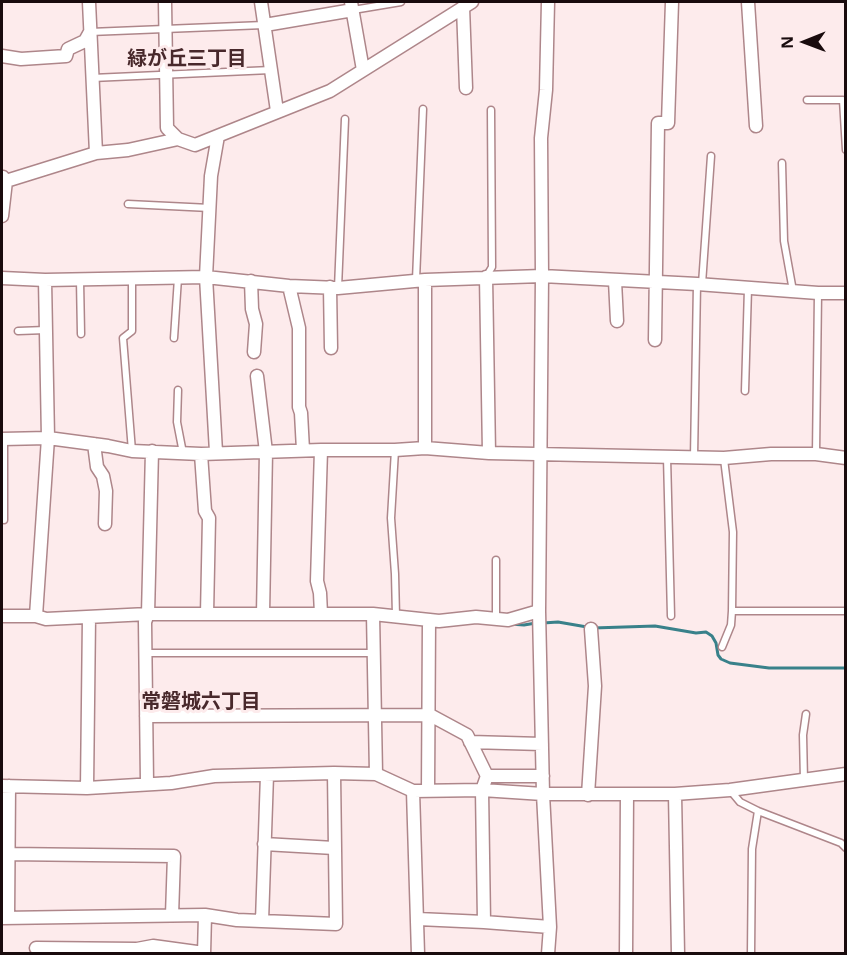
<!DOCTYPE html>
<meta charset="utf-8">
<style>
body{margin:0}
#map{position:relative;width:847px;height:955px;overflow:hidden;background:#fdebec;font-family:"Noto Sans",sans-serif}
canvas{display:block}
.frame{position:absolute;inset:0;border:3px solid #190b0d;pointer-events:none}
.north{position:absolute;left:775px;top:12px;width:60px;height:60px;-webkit-text-stroke:4px #fdebec;paint-order:stroke;rotate:269deg;font-size:16px;font-weight:700;line-height:24px;text-align:center;color:#190b0d}
.north::after{content:'';display:block;margin:auto;width:21px;height:27px;background:#190b0d;clip-path:polygon(50% 0,100% 100%,50% 72%,0 100%)}
</style>
<div id="map">
<canvas width="847" height="955"></canvas>
<div class="frame"></div>
<div class="north">N</div>
</div>
<script>
const c = document.querySelector('canvas').getContext('2d');
c.lineJoin = 'round';
const shape = rows => new Path2D(rows.map(r => 'M' + r).join(''));
function stroke(path, color, width, dash) { c.strokeStyle = color; c.lineWidth = width; c.lineCap = dash ? 'butt' : 'round'; c.setLineDash(dash || []); c.stroke(path); }
function write(font, color, halo, rows, align = 'center') {
  c.font = font + ' "Noto Sans","Noto Sans JP",sans-serif'; c.lineWidth = 6; c.setLineDash([]); c.textBaseline = 'middle'; c.strokeStyle = halo; c.fillStyle = color; for (const [text, x, y, turn = 0] of rows) {
    c.save(); c.translate(x, y); c.rotate((+turn || 0) * Math.PI / 180); c.textAlign = isNaN(turn) ? turn : align; if (halo) c.strokeText(text, 0, 0); c.fillText(text, 0, 0); c.restore();
  }
}
stroke(shape([
 [543,623,558,622,587,627],
 [510,624,524,625,536,623],
 [593,628,655,626,696,633,706,632,712,636,716,643,718,655,721,659,730,663,769,668,846,668]
]), '#39818a', 3);
const lane = shape([
 [353,10,401,2],
 [90,32,264,25],
 [92,78,271,70],
 [807,100,843,100,846,150],
 [782,163,784,241,793,291],
 [128,204,210,208],
 [486,277,492,267,491,110],
 [132,278,132,331,123,338,132,451],
 [80,280,81,334],
 [416,280,423,109],
 [702,284,711,156],
 [338,288,345,119],
 [18,331,46,330],
 [174,338,178,278],
 [178,390,177,422,183,453],
 [745,391,748,288],
 [4,439,4,520],
 [395,450,391,518,395,574,396,616],
 [816,454,818,293],
 [667,457,671,616],
 [694,457,697,284],
 [724,459,733,532,732,611,846,611],
 [496,619,496,560],
 [722,647,731,625,732,611],
 [146,653,373,653],
 [804,781,803,735,806,714],
 [730,790,740,802,758,811,841,843,846,848],
 [751,954,752,849,758,811]
]);
const street = shape([
 [89,2,96,153],
 [165,2,167,128,178,139,195,145,330,91,472,2],
 [261,2,277,111],
 [351,2,363,70],
 [548,2,546,90,541,138,542,276,539,611,543,794,550,927,548,954],
 [748,2,756,126],
 [463,7,466,88],
 [265,25,353,10],
 [2,56,21,59,66,56,68,49,85,41,90,32],
 [6,181,96,153,128,150,178,139],
 [2,216,6,181,3,177],
 [486,277,489,453],
 [2,278,45,280,206,277,289,286,338,288,425,280,542,276,697,284,818,293,846,293],
 [425,280,425,448],
 [251,281,252,309,256,324,254,352],
 [615,281,617,321],
 [289,286,299,328,299,407,301,413,303,450],
 [330,287,331,348],
 [655,340,658,123,668,123,672,2],
 [257,376,266,452,263,614],
 [2,439,48,438,108,446,132,451,201,454,321,450,395,450,425,448,489,453,724,458,771,454,816,454,846,458],
 [94,444,97,467,103,476,106,491,105,524],
 [216,452,206,277,211,176,218,136],
 [201,454,205,511,209,518,207,614],
 [321,614,320,593,317,581,321,450],
 [373,614,376,774],
 [2,616,36,616,48,438,45,280],
 [36,616,46,619,148,614,373,614,439,621,476,617,508,620,539,611],
 [146,716,430,715,467,735,487,776,482,790,484,922],
 [470,742,542,744],
 [487,776,543,776],
 [147,783,145,622,148,614,152,451],
 [2,786,87,788,171,783,214,776,334,773,376,774,413,791,482,790,543,794,675,794,730,790,846,774],
 [87,788,89,617],
 [428,790,429,621],
 [413,791,418,954],
 [675,794,678,954],
 [588,795,595,686,591,629],
 [264,844,334,848],
 [8,854,174,856,172,915],
 [2,918,205,915,237,920,336,924,334,773],
 [8,918,9,786],
 [418,919,484,922,550,927],
 [262,921,267,775],
 [36,948,137,949,153,946,204,953],
 [204,954,205,915],
 [626,954,627,794]
]);
stroke(lane, '#ae868a', 9);
stroke(street, '#ae868a', 15);
stroke(lane, '#fff', 6);
stroke(street, '#fff', 12);
write('bold 20px', '#48282b', '#fdebec', [
 ["緑が丘三丁目",187,59],
 ["常磐城六丁目",201,702]
]);
</script>
